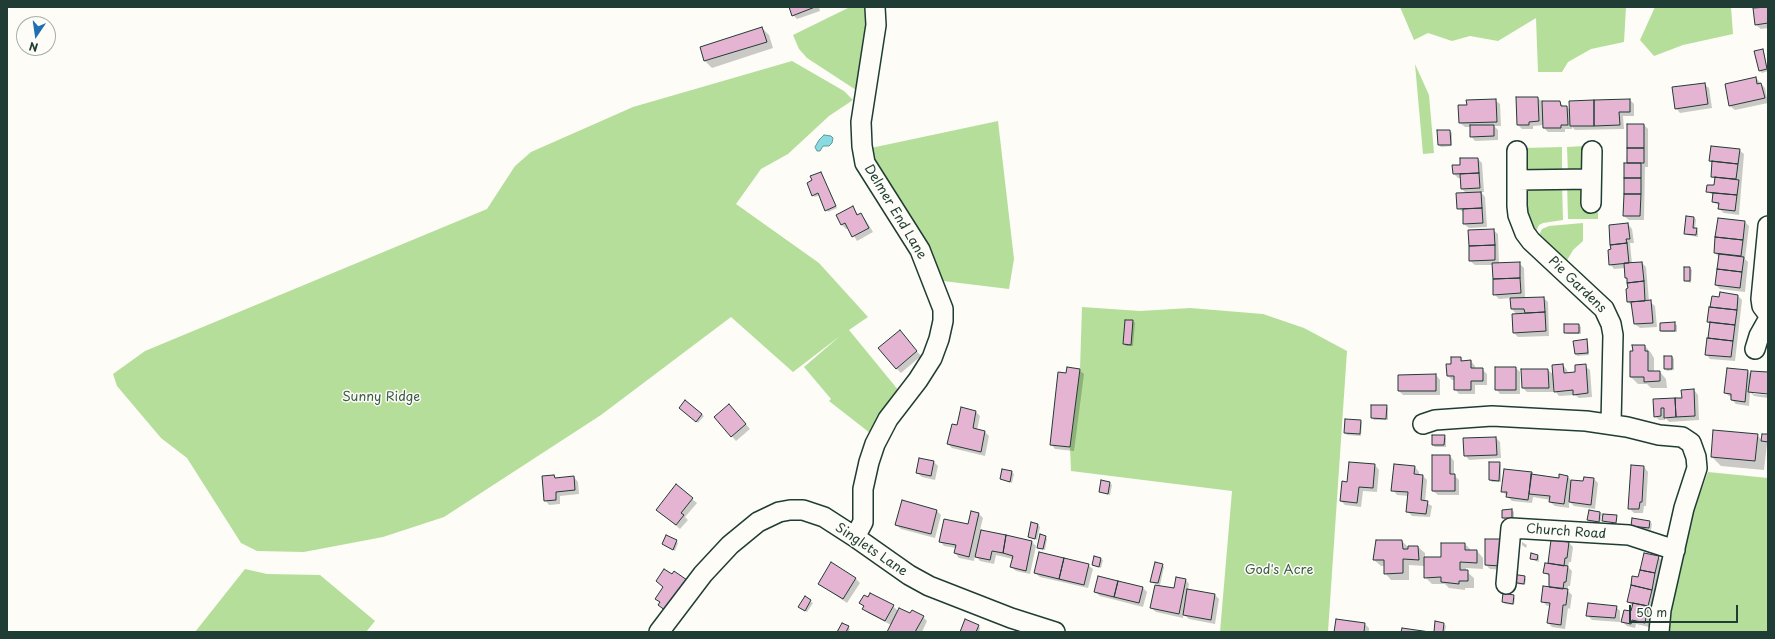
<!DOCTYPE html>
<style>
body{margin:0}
#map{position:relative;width:1775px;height:639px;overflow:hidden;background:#fdfcf7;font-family:"Playpen Sans",sans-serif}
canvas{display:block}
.frame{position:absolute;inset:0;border:8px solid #1f3d34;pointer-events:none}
.north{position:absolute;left:16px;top:16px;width:40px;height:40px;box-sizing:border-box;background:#fdfcf7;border:1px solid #a4b0a9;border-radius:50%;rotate:193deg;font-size:11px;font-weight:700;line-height:16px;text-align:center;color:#1f3d34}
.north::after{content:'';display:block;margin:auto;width:14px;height:18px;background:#1f6fb2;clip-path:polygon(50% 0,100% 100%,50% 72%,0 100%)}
.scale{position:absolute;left:1629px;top:605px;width:109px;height:18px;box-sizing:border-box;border:2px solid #1f3d34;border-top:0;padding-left:5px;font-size:12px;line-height:14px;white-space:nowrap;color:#1f3d34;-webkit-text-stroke:3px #fdfcf7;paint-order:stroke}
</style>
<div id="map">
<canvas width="1775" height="639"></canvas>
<div class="frame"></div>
<div class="north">N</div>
<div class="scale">50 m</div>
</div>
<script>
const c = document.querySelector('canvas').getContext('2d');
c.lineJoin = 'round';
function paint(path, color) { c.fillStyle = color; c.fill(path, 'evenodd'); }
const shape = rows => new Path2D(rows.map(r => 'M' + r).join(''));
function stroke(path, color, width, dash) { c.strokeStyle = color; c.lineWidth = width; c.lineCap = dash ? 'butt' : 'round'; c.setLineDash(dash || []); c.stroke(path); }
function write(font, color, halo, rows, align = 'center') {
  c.font = font + ' "Playpen Sans",sans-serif'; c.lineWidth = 3; c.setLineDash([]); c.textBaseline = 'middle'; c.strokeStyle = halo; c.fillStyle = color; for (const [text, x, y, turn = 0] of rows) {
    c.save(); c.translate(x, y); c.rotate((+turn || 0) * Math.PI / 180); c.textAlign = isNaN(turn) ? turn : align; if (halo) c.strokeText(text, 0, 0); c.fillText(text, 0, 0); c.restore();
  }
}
paint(shape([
 [850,7,871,7,859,87,856,90,807,58,799,49,793,35],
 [1400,7,1626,7,1624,42,1591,49,1568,62,1562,72,1538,72,1536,18,1498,41,1470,36,1452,41,1428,33,1414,40],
 [1655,7,1731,7,1733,34,1683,45,1654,56,1640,40],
 [792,61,844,91,853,100,829,116,788,154,761,169,736,204,819,263,868,317,849,330,899,391,870,433,829,401,831,399,804,367,840,336,793,372,731,317,601,415,444,517,383,537,304,552,257,551,241,543,187,458,161,438,117,386,113,374,145,351,487,209,515,166,531,152,633,107],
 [1415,64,1429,95,1434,153,1423,154],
 [998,121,1014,259,1009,289,943,281,925,242,873,158,871,148],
 [1584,146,1584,170,1568,174,1567,147],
 [1562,147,1562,174,1533,174,1524,170,1523,148],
 [1562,182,1563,220,1543,223,1539,225,1534,236,1523,201,1525,194,1531,188],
 [1567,182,1581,186,1598,208,1598,219,1568,219],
 [1583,223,1583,241,1573,250,1565,264,1540,242,1539,235,1542,229,1549,226],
 [1082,307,1140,311,1190,308,1263,314,1304,328,1347,351,1328,632,1220,632,1232,491,1071,471,1070,447,1080,369],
 [1708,472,1768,478,1768,632,1666,632,1691,518],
 [245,569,267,574,320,575,375,621,366,632,195,632]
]), '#b5de9a');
const water = shape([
 [824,135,831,136,833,138,832,143,829,146,823,146,820,151,817,151,815,147,819,140,824,135]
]);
paint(water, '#89dae1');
stroke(water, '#5f9b9c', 1);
paint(shape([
 [790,7,819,7,820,11,797,19,793,15],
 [1768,7,1768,28,1761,29,1756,25,1754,9],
 [762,28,769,35,773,48,712,68,705,61,701,47],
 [1762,50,1764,52,1768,71,1762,73,1760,71,1755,52],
 [1756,78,1765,88,1768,103,1735,110,1730,106],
 [1704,84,1709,88,1712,108,1680,113,1676,108],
 [1538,98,1542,102,1560,102,1564,107,1567,107,1570,110,1630,100,1634,104,1634,116,1623,116,1624,129,1575,130,1572,127,1572,129,1565,129,1565,132,1548,132,1544,128,1544,125,1533,126,1533,129,1522,129,1518,125],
 [1495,100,1500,104,1501,126,1494,126,1498,130,1498,140,1475,141,1471,136,1471,127,1465,127,1460,123,1468,106],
 [1628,125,1644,125,1648,129,1648,167,1645,167,1644,220,1629,220,1624,216],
 [1450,131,1452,133,1452,146,1441,147,1439,145],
 [1739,150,1744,154,1739,215,1724,213,1719,209,1720,206,1713,202,1714,196,1707,191,1715,186,1716,180,1712,176,1713,163,1710,160],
 [1478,159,1482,163,1484,192,1481,192,1485,197,1487,227,1469,228,1464,224,1464,213,1458,208,1467,194,1462,189,1462,178,1458,178,1454,174,1461,166],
 [821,173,837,208,828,212,820,195,815,197,813,195],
 [853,207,859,216,861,215,865,219,873,232,857,241,849,228,846,229,842,225,837,216],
 [1694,218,1696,219,1695,229,1698,231,1698,237,1687,235,1685,233],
 [1745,222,1749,226,1745,259,1748,262,1745,292,1720,289,1716,285,1719,257,1715,253],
 [1628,224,1632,229,1634,243,1630,243,1632,264,1642,263,1646,267,1649,301,1655,306,1657,327,1640,328,1635,324,1632,306,1628,302,1629,289,1625,268,1614,269,1610,264,1612,250],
 [1493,230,1498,234,1499,264,1519,263,1524,268,1525,299,1544,298,1548,302,1549,336,1518,337,1514,333,1517,315,1512,309,1511,298,1499,299,1494,294,1493,265,1475,265,1470,261,1469,231],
 [1690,268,1692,270,1691,283,1685,281],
 [1738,296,1742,300,1735,361,1710,359,1706,354,1711,324,1708,322,1712,297,1720,298],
 [1133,321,1135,323,1133,346,1126,346,1124,344],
 [1675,324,1677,325,1677,332,1663,332,1661,331],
 [1579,325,1581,327,1581,334,1567,334,1565,332],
 [904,336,921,356,901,373,896,368],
 [1586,340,1588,342,1589,355,1577,356,1576,354],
 [1645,346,1651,353,1654,358,1654,372,1660,372,1666,379,1667,388,1651,388,1647,384,1638,384,1631,377,1631,352],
 [1672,357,1674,359,1674,370,1667,371,1665,369],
 [1461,358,1464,362,1471,361,1475,366,1475,369,1482,369,1487,374,1487,385,1475,385,1475,394,1459,394,1455,389,1455,380,1452,380,1448,376,1452,365],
 [1563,365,1567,370,1568,374,1576,373,1585,366,1590,370,1592,397,1579,398,1575,395,1559,396,1555,391,1554,383,1553,383,1553,392,1527,392,1523,388,1548,370,1554,375],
 [1516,368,1520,372,1520,394,1500,394,1496,389],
 [1079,370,1084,374,1074,451,1055,449,1051,444,1067,375],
 [1748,371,1751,375,1768,373,1768,393,1753,392,1753,394,1768,395,1768,408,1768,398,1754,396,1750,392,1749,406,1736,404,1732,400,1732,398,1725,393],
 [1436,375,1440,380,1440,395,1403,395,1399,391,1399,376],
 [1694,390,1698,395,1699,420,1669,422,1665,417,1665,420,1659,420,1655,416,1654,400,1683,399],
 [686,401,704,416,698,423,682,409],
 [1386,406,1388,408,1388,420,1374,420,1372,418],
 [734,410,750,429,736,441,716,417],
 [976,412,980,416,977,430,985,432,989,436,985,456,952,448,948,444,958,426],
 [1360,421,1362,422,1361,436,1347,435,1345,433],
 [1757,435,1762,440,1768,435,1764,470,1721,466,1712,457],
 [1444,436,1446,438,1446,447,1435,447,1433,445],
 [1496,438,1500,442,1501,458,1469,460,1465,455],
 [1433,456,1450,456,1454,461,1454,475,1459,480,1459,495,1438,495,1433,491],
 [920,459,934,462,938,466,935,480,922,477,917,473],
 [1499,463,1501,465,1501,482,1492,482,1490,480],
 [1375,465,1379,470,1377,492,1363,491,1361,507,1345,505,1341,501,1348,483],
 [1415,467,1419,472,1419,475,1423,476,1427,480,1425,502,1432,506,1430,517,1412,516,1407,511,1409,496,1397,495,1393,490],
 [1644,467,1648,472,1646,506,1644,506,1643,513,1634,513,1629,508],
 [1012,472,1014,474,1012,483,1001,479],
 [554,476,556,479,574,477,578,482,579,494,560,496,560,504,549,505,545,500],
 [1568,477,1572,481,1584,482,1594,479,1598,483,1595,509,1574,506,1569,501,1569,508,1555,506,1550,502,1551,500,1533,497,1532,503,1512,501,1502,491],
 [1110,483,1112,485,1110,495,1102,493,1100,491],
 [692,499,697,503,685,517,688,520,680,529,662,514],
 [1512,510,1514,512,1514,520,1505,520,1503,518],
 [937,511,941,515,935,538,901,529,896,525],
 [1600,512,1602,514,1600,523,1590,522,1588,520],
 [979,514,983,518,980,530,1032,542,1036,546,1030,574,1016,571,1011,567,1013,559,996,555,994,564,980,561,975,555,974,561,959,558,955,553,956,548,944,546,940,541,969,526],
 [1650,522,1652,524,1651,530,1634,527,1632,525],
 [1038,525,1040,527,1037,540,1031,538,1029,537],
 [1045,537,1047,539,1045,550,1040,549,1038,548],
 [1486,540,1504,570,1490,569,1486,565],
 [676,541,678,543,675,551,663,544],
 [1402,541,1408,547,1418,547,1425,553,1425,558,1442,558,1465,544,1472,551,1477,551,1483,558,1483,569,1466,568,1466,571,1474,578,1474,588,1465,588,1465,590,1449,588,1445,584,1432,584,1425,577,1425,566,1409,565,1409,580,1391,580,1385,573,1385,566,1381,566,1374,560],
 [1552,541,1569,543,1573,547,1571,562,1569,562,1568,567,1572,571,1570,586,1568,586,1567,590,1572,595,1570,609,1568,608,1565,629,1552,627,1548,623,1550,606,1547,606,1542,601,1550,588,1550,577,1544,572,1548,564],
 [1522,542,1527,545,1526,548,1522,545],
 [1538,556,1539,557,1539,562,1531,559],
 [1095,557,1103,560,1101,568,1093,565],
 [1658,557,1663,561,1649,627,1636,624,1635,628,1627,626,1622,622,1632,612,1632,606,1628,601,1639,579],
 [1088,565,1093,569,1088,588,1040,577,1035,573],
 [1162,565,1164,567,1160,585,1153,583,1151,581],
 [1524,577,1526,579,1525,585,1514,584],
 [855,578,860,583,847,603,819,584],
 [1185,579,1189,584,1188,590,1215,595,1219,599,1215,624,1189,619,1183,614,1183,618,1156,612,1151,608],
 [1143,588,1147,592,1143,607,1100,596,1095,592],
 [1513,596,1515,598,1514,605,1505,604,1503,602],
 [805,598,813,603,807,612,801,609],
 [861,603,893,606,898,611,923,617,927,621,922,632,888,632,891,625,868,613],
 [1616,607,1620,611,1620,622,1592,620,1587,615],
 [1337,620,1365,624,1369,628,1369,632,1335,632],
 [966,621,979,626,980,628,979,632,961,632],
 [1436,623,1444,624,1446,626,1445,632,1435,632],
 [848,627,850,629,848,632,838,632]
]), '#0003');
const building = shape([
 [789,7,815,7,792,16,789,7],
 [1768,7,1768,23,1755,25,1753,8,1768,7],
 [762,27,767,42,704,61,700,47,762,27],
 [1763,49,1767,69,1759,71,1754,51,1763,49],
 [1756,77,1757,84,1761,83,1765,98,1729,106,1725,84,1756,77],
 [1705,83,1708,104,1675,109,1672,87,1705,83],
 [1516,97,1538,97,1539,121,1529,122,1529,125,1517,125,1516,97],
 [1496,99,1497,122,1459,123,1458,105,1467,105,1466,100,1496,99],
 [1630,99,1630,112,1619,112,1620,125,1594,126,1594,100,1630,99],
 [1594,100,1594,126,1570,126,1569,101,1594,100],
 [1542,101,1560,101,1561,106,1567,106,1568,125,1561,125,1561,128,1543,128,1542,101],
 [1627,124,1644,124,1644,148,1627,148,1627,124],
 [1470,125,1494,125,1494,136,1470,137,1470,125],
 [1437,130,1450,130,1451,145,1438,145,1437,130],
 [1711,146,1740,149,1738,164,1709,161,1711,146],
 [1627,148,1644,148,1644,163,1627,163,1627,148],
 [1460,158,1478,158,1479,173,1453,174,1452,165,1460,165,1460,158],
 [1712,161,1738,164,1736,179,1711,177,1712,161],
 [1624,163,1641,163,1641,178,1624,178,1624,163],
 [821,172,836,206,825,211,818,193,812,196,807,183,812,180,810,176,821,172],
 [1479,173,1480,188,1461,189,1460,174,1479,173],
 [1715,177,1739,180,1737,195,1706,192,1707,185,1714,185,1715,177],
 [1624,178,1641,178,1641,194,1624,194,1624,178],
 [1481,192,1482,208,1457,209,1456,193,1481,192],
 [1713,193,1737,195,1735,211,1718,209,1719,203,1712,202,1713,193],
 [1624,194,1641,194,1640,216,1623,216,1624,194],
 [853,206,857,215,861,213,869,228,852,237,845,223,841,225,836,215,853,206],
 [1482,208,1483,223,1463,224,1463,209,1482,208],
 [1686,216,1694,217,1693,228,1697,228,1696,235,1684,234,1686,216],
 [1718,218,1745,221,1743,240,1715,237,1718,218],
 [1628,223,1630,239,1626,239,1627,243,1610,245,1609,225,1628,223],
 [1494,229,1495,245,1469,246,1468,230,1494,229],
 [1715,237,1743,240,1741,256,1714,253,1715,237],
 [1627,243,1629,263,1609,265,1608,250,1611,249,1610,245,1627,243],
 [1495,245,1495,260,1469,261,1469,246,1495,245],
 [1719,254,1744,257,1742,272,1717,269,1719,254],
 [1520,262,1520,278,1493,279,1492,263,1520,262],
 [1642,262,1644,281,1627,283,1627,278,1625,278,1624,263,1642,262],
 [1684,267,1690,267,1690,281,1684,281,1684,267],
 [1717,269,1742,272,1740,288,1715,285,1717,269],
 [1520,278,1521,293,1493,295,1493,279,1520,278],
 [1644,281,1645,301,1627,302,1626,289,1628,288,1627,283,1644,281],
 [1720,292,1738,295,1737,310,1710,307,1712,296,1719,297,1720,292],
 [1544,297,1545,312,1525,313,1524,309,1511,309,1510,298,1544,297],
 [1651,300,1653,323,1634,324,1631,302,1651,300],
 [1709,307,1737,310,1735,325,1707,322,1709,307],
 [1545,312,1546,331,1513,333,1512,314,1545,312],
 [1125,320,1133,320,1131,345,1123,344,1125,320],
 [1675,322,1675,331,1660,331,1660,323,1675,322],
 [1710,322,1735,325,1733,341,1708,338,1710,322],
 [1564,324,1579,324,1579,333,1564,333,1564,324],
 [900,330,917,351,896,369,878,348,900,330],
 [1707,338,1733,341,1731,357,1705,355,1707,338],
 [1587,339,1588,353,1575,354,1573,341,1587,339],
 [1632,345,1645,345,1645,351,1648,351,1648,371,1660,371,1660,381,1644,382,1644,377,1630,377,1630,351,1633,351,1632,345],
 [1664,356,1672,356,1672,369,1664,369,1664,356],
 [1451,357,1461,357,1461,361,1471,360,1471,368,1483,368,1483,381,1471,381,1471,390,1454,390,1454,376,1447,376,1446,364,1451,364,1451,357],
 [1563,364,1564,373,1575,372,1575,365,1586,364,1588,393,1573,395,1573,390,1554,392,1552,365,1563,364],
 [1067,367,1080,369,1070,447,1050,445,1058,372,1066,373,1067,367],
 [1495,367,1516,367,1516,390,1495,390,1495,367],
 [1727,368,1748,370,1745,402,1731,400,1731,394,1724,393,1727,368],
 [1521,369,1548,369,1549,388,1522,388,1521,369],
 [1751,371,1768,372,1768,394,1748,392,1751,371],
 [1436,374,1436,391,1398,391,1398,375,1436,374],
 [1694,389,1695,416,1676,417,1675,398,1682,398,1681,390,1694,389],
 [1675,398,1676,417,1664,418,1664,408,1661,408,1661,416,1654,417,1653,399,1675,398],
 [685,400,702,414,696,422,679,408,685,400],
 [729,404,746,424,731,437,714,417,729,404],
 [1371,405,1387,405,1386,419,1371,418,1371,405],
 [961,407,976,411,973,428,985,431,981,452,947,444,952,424,957,425,961,407],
 [1345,419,1361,420,1360,434,1344,433,1345,419],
 [1713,430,1758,434,1755,461,1711,457,1713,430],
 [1762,434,1768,434,1768,442,1761,441,1762,434],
 [1432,435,1445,435,1444,445,1432,445,1432,435],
 [1496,437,1497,455,1464,456,1463,438,1496,437],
 [1432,455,1450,455,1450,474,1455,474,1455,491,1432,491,1432,455],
 [919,458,934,461,931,476,916,473,919,458],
 [1349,462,1375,464,1373,488,1359,487,1357,503,1340,501,1342,481,1347,482,1349,462],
 [1489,462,1500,462,1499,481,1489,480,1489,462],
 [1394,464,1415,466,1414,474,1423,475,1421,500,1428,501,1426,514,1406,512,1408,492,1391,491,1394,464],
 [1631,465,1644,466,1642,502,1640,502,1639,509,1628,509,1631,465],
 [1002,469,1012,471,1010,482,1000,479,1002,469],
 [1504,469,1532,472,1528,500,1506,497,1507,492,1501,492,1504,469],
 [1531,474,1559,478,1559,474,1568,476,1564,504,1549,502,1550,496,1529,494,1531,474],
 [554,475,555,478,574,476,575,490,556,492,556,500,544,501,542,476,554,475],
 [1584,477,1594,478,1591,505,1569,502,1571,480,1583,481,1584,477],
 [1101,480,1110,482,1108,494,1099,492,1101,480],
 [676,484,693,498,681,513,684,515,676,525,656,510,676,484],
 [902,500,937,510,931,534,895,525,902,500],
 [1512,509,1512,518,1502,518,1502,510,1512,509],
 [1589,510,1600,512,1599,522,1587,520,1589,510],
 [971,511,979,513,969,557,954,553,956,545,939,542,944,519,968,524,971,511],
 [1603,514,1617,515,1616,523,1602,521,1603,514],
 [1632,518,1650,521,1649,528,1631,526,1632,518],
 [1031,522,1038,524,1035,539,1028,537,1031,522],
 [981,530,1006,535,1003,553,992,551,990,560,975,557,981,530],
 [1040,534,1046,536,1043,549,1037,548,1040,534],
 [666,535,677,540,673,550,662,544,666,535],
 [1006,535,1032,541,1026,571,1010,567,1013,556,1003,553,1006,535],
 [1485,539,1501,539,1500,566,1485,565,1485,539],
 [1376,540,1402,540,1403,549,1408,549,1408,546,1418,546,1419,560,1403,559,1403,573,1384,574,1384,560,1373,560,1376,540],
 [1551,540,1569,542,1567,558,1565,558,1564,566,1548,563,1551,540],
 [1441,543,1465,543,1465,550,1477,550,1477,563,1460,562,1460,570,1468,570,1468,581,1459,581,1459,584,1441,582,1441,577,1424,578,1424,557,1441,557,1441,543],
 [1039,552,1064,558,1059,579,1034,573,1039,552],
 [1531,553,1538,555,1537,560,1530,559,1531,553],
 [1644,553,1659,556,1655,573,1640,570,1644,553],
 [1094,556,1101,558,1099,567,1092,565,1094,556],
 [1064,558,1089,564,1084,585,1059,579,1064,558],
 [831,562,856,578,843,599,818,584,831,562],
 [1155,562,1163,564,1158,583,1150,582,1155,562],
 [1545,563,1568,566,1566,582,1564,582,1563,589,1549,587,1549,574,1543,573,1545,563],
 [664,569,672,574,674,571,687,580,666,611,658,605,660,602,655,599,663,587,656,581,664,569],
 [1640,570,1655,573,1652,590,1631,585,1632,576,1638,577,1640,570],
 [1512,574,1525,576,1524,584,1511,582,1512,574],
 [1098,576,1118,581,1114,597,1094,592,1098,576],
 [1176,577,1186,579,1179,614,1150,608,1155,585,1174,588,1176,577],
 [1118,581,1143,587,1139,603,1114,597,1118,581],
 [1631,585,1652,590,1648,606,1627,602,1631,585],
 [1543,586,1568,589,1566,605,1563,605,1561,625,1547,623,1550,603,1541,602,1543,586],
 [1187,589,1215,594,1211,620,1183,615,1187,589],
 [870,593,894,605,885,621,862,609,864,606,859,603,864,595,868,597,870,593],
 [1503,593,1514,595,1513,604,1502,602,1503,593],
 [805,596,811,600,805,611,798,607,805,596],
 [1588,603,1617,606,1615,618,1586,616,1588,603],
 [1633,603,1648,606,1645,623,1632,620,1631,624,1621,622,1624,610,1631,611,1633,603],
 [899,608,910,613,912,610,924,616,915,632,887,632,899,608],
 [965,619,979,625,976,632,960,632,965,619],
 [1336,619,1365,623,1364,632,1334,632,1336,619],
 [1435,621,1444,623,1443,632,1434,632,1435,621],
 [842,623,849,626,846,632,837,632,842,623],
 [1402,628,1430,632,1401,632,1402,628]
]);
paint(building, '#e5b4d2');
stroke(building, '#1f3d34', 1);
const minor = shape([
 [1517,151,1517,206,1518,215,1525,233,1531,241,1604,309,1611,324,1613,335,1611,424],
 [1517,180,1591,179],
 [1591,203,1592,151],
 [1768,226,1761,299,1762,306,1768,314],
 [1755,349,1759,336,1768,320],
 [1423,424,1435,420,1492,416,1586,421,1627,427,1659,435,1682,437,1691,443,1696,457,1697,468,1684,508,1661,610,1659,632],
 [855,537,863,522,863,489,869,462,875,444,888,419,918,380,932,358,939,339,943,321,943,309,920,250,865,163,862,146,861,122,876,25,875,7],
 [1506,584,1511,528,1629,535,1675,550],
 [659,632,703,574,730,545,758,522,779,512,790,510,803,510,824,517,855,537,909,575,929,586,1011,618,1055,632]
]);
stroke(minor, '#1f3d34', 22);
stroke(minor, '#fdfcf7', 19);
write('13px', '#1f3d34', '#fdfcf7', [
 ["Delmer End Lane",895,212,59],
 ["Pie Gardens",1577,285,44],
 ["Church Road",1566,532,4],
 ["Singlets Lane",871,550,34]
]);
write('13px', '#3d5d48', '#fdfcf7', [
 ["Sunny Ridge",381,397],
 ["God's Acre",1279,570]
]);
</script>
